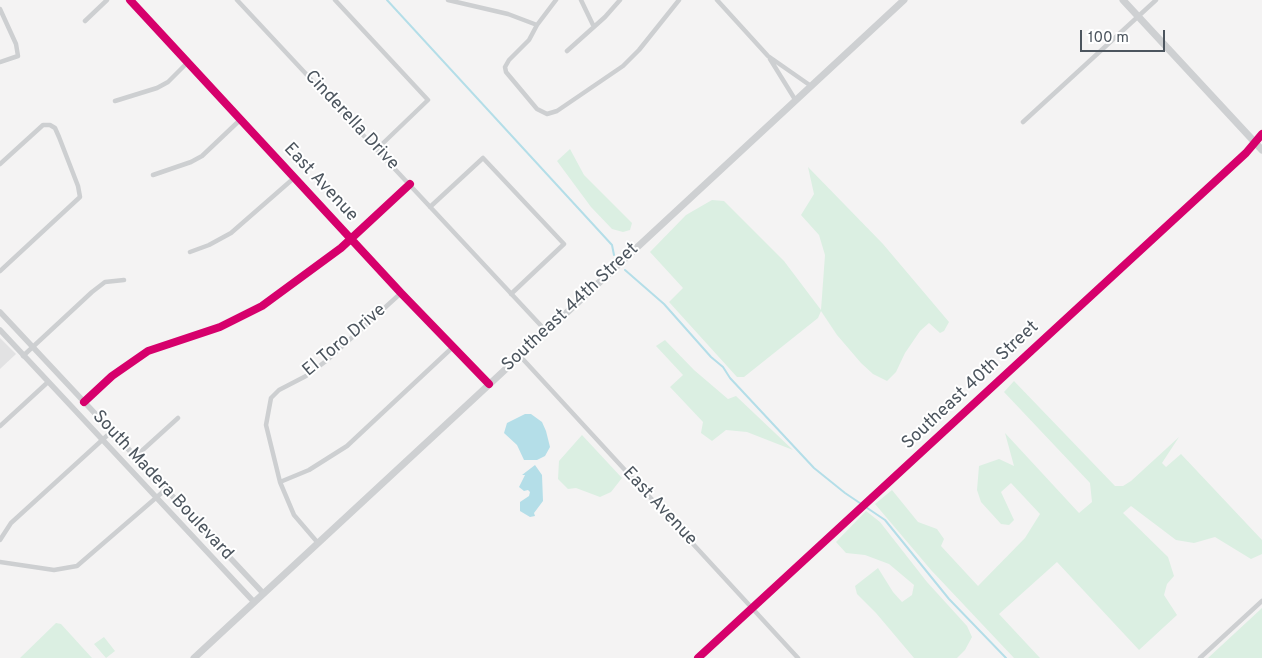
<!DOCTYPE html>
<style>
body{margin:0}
#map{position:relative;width:1262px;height:658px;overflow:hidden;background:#f4f3f3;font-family:Overpass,sans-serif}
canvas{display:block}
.scale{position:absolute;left:1080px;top:30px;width:85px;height:22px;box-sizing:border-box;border:2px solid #4c555e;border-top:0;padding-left:6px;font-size:15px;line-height:18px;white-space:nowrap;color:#4c555e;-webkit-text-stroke:4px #fff;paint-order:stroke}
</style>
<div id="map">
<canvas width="1262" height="658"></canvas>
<div class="scale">100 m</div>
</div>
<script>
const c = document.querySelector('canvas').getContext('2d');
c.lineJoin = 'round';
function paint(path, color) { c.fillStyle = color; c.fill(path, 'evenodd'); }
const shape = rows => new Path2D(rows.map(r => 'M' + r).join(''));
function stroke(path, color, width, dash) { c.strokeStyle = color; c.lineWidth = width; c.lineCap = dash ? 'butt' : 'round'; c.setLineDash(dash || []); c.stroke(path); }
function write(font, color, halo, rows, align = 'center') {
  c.font = font + ' Overpass,sans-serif'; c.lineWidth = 4; c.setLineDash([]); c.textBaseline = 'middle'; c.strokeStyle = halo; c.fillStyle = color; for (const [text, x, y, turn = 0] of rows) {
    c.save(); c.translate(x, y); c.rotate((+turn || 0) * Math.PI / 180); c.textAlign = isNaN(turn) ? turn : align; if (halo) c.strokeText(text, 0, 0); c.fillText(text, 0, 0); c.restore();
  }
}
paint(shape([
 [0,338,16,354,0,369]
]), '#e2e2e3');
paint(shape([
 [570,149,584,175,632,223,630,230,623,232,612,229,591,207,557,161],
 [808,167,883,244,949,322,944,331,940,333,929,323,920,331,905,353,896,372,887,381,873,374,861,363,837,335,821,311,818,318,744,377,737,377,669,302,683,288,650,252,686,215,712,200,724,201,784,261,821,310,825,255,819,235,801,215,814,194],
 [665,340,694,370,728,399,736,396,793,450,747,432,726,430,712,441,701,433,703,422,670,387,683,375,656,346],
 [1014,381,1115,486,1123,486,1131,481,1179,437,1162,463,1166,467,1181,454,1262,540,1262,554,1251,559,1215,537,1194,543,1176,540,1131,506,1123,513,1168,557,1174,576,1167,584,1164,595,1177,615,1139,650,1057,562,999,614,1040,658,1014,658,931,570,875,504,892,490,918,522,937,529,944,539,941,546,978,586,1025,538,1040,514,1011,483,1001,492,1014,520,1009,525,1001,524,981,502,977,490,979,466,999,459,1014,466,1005,433,1079,513,1092,502,1090,483,1004,392],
 [582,435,622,478,611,492,600,497,576,488,568,489,558,479,559,461],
 [866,511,880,522,927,582,967,626,972,637,965,650,957,658,914,658,876,613,857,594,855,586,878,568,893,592,902,602,912,595,914,585,889,564,865,555,846,553,836,542],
 [1262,608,1262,658,1208,658],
 [56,623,61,624,92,658,20,658],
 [104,637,115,651,106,658,94,644]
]), '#dbefe2');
paint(shape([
 [525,414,531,414,542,422,546,431,550,447,545,456,537,460,524,460,517,445,504,433,507,423],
 [535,465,542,475,543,501,534,513,535,516,530,517,520,511,520,502,529,496,530,492,528,490,524,491,519,487,525,475,522,475]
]), '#b4dee8');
stroke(shape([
 [387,0,612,245,614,255],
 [625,270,664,304,711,357,723,367,730,378,814,468,845,493,885,520,949,599,1006,658]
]), '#b4dee8', 2);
stroke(shape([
 [130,0,401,293,489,384],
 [237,0,546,331],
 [335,0,428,100,377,149],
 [448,0,508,14,537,25],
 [556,0,537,25,529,40,509,60,505,67,506,72,537,109,547,114,557,111,623,66,639,50,679,0],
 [581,0,594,27],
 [717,0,768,56,811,86],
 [0,9,16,44,18,56,0,62],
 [85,21,107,0],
 [567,51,605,17,620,0],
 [770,59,796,101],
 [115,101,157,88,168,82,187,63],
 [1023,122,1156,0],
 [0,164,43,125,50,125,55,128,59,137,78,186,80,197,0,271],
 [153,175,191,162,202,156,240,120],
 [430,207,483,158,564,244,511,294],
 [190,252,209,245,231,233,294,178],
 [23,356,92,292,105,282,124,280],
 [520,356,798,658],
 [84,402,112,376,148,351,220,327,262,306,341,248,410,184],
 [0,426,48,382],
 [135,457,178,418],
 [280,482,309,470,347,446,454,346],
 [0,540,11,523,111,432],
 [318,543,294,515,280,482,266,425,271,398,279,390,306,376,326,361,401,293],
 [0,562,54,570,77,566,165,490],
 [698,658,1246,153,1262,134],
 [1200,658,1262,601]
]), '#cdcfd1', 4.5);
stroke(shape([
 [0,312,263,593],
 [0,330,254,602]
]), '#cdcfd1', 5.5);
stroke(shape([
 [1123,0,1262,150],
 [194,658,904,0]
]), '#ced0d2', 7);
stroke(shape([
 [130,0,401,293,489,384],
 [84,402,112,376,148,351,220,327,262,306,341,248,410,184],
 [698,658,1246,153,1262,134]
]), '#d6006c', 8);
write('18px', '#4c555e', '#fff', [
 ["Cinderella Drive",351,121,47],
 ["East Avenue",320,183,47],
 ["Southeast 44th Street",571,308,-43],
 ["El Toro Drive",345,341,-40],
 ["Southeast 40th Street",971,386,-43],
 ["South Madera Boulevard",162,486,47],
 ["East Avenue",659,507,47]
]);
</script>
